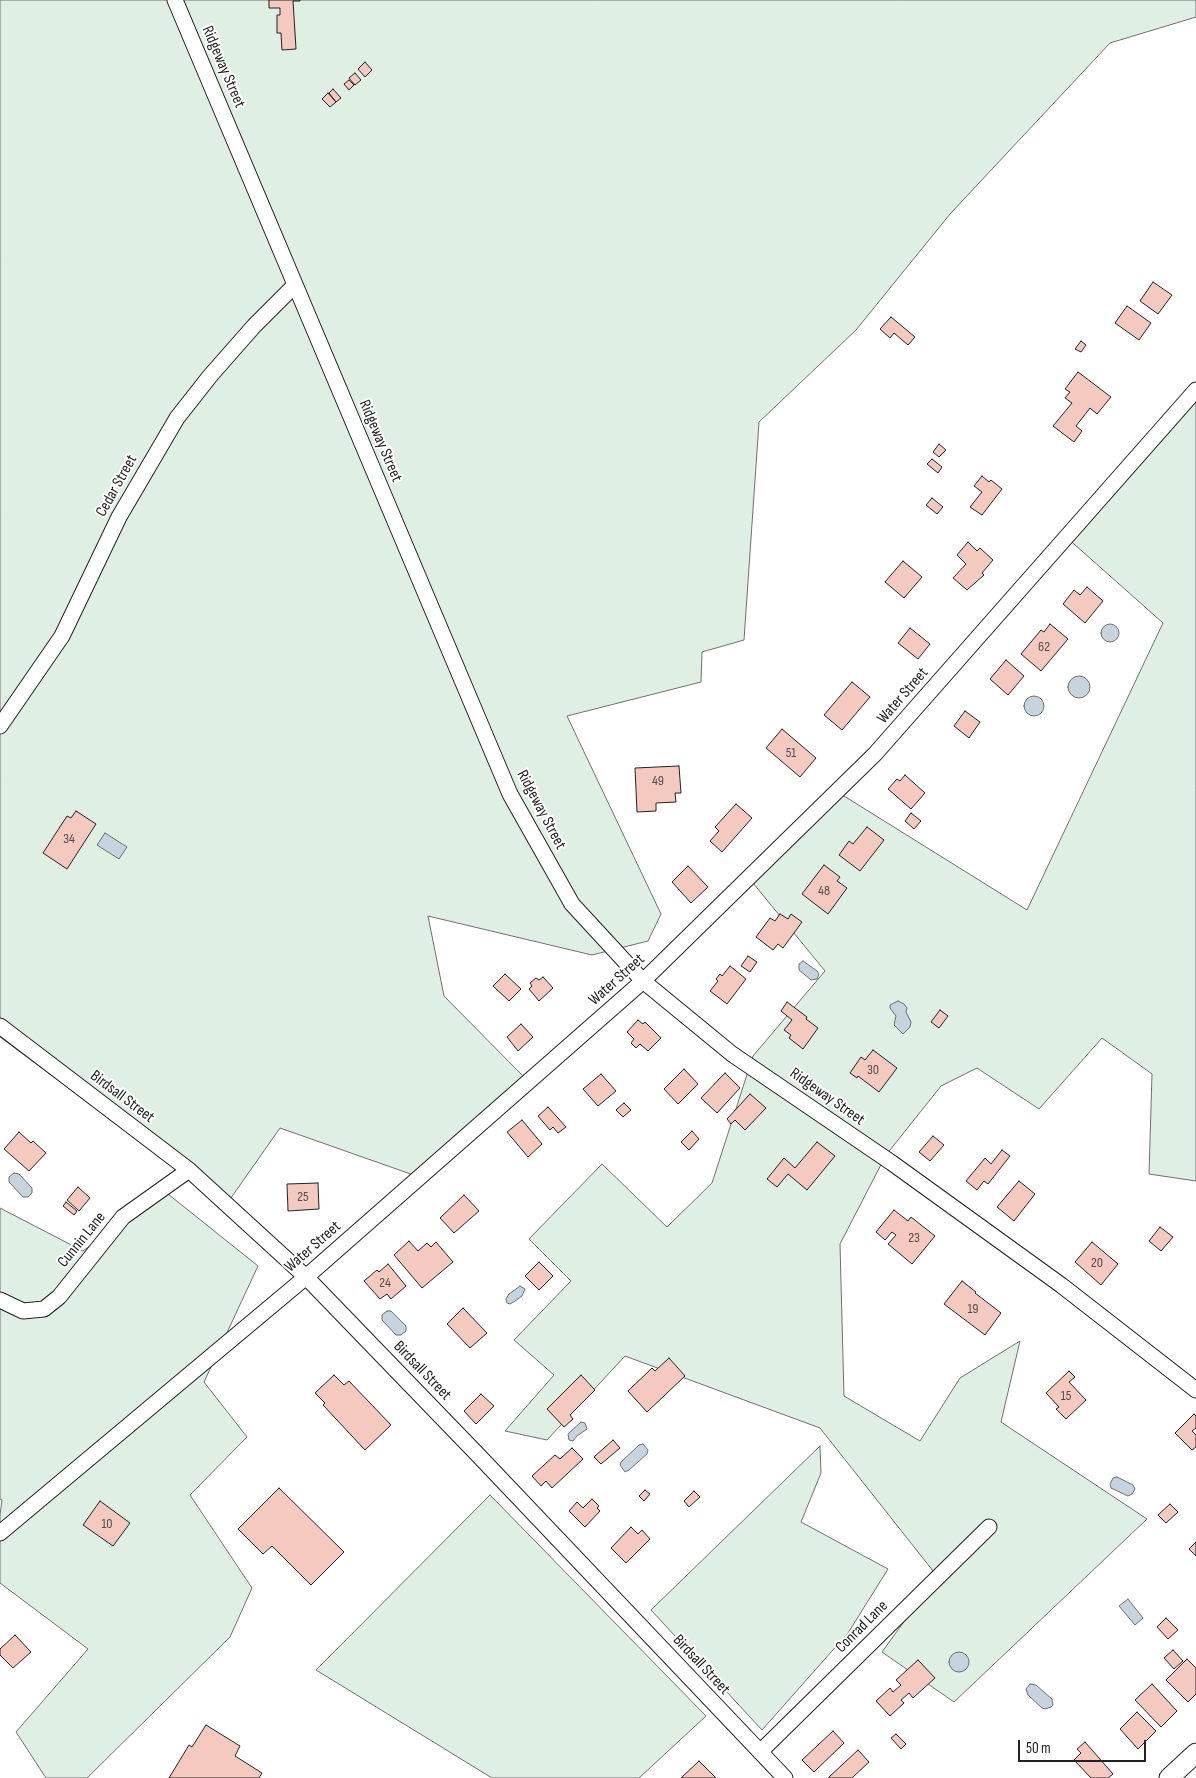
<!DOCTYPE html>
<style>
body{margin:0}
#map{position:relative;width:1196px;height:1778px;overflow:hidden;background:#fff;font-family:"Sofia Sans Condensed",sans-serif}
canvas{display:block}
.scale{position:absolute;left:1018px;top:1740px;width:128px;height:22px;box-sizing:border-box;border:2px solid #222;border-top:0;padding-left:6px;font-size:15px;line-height:18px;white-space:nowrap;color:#222;-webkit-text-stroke:4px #fff;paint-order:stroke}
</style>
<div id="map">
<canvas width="1196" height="1778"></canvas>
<div class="scale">50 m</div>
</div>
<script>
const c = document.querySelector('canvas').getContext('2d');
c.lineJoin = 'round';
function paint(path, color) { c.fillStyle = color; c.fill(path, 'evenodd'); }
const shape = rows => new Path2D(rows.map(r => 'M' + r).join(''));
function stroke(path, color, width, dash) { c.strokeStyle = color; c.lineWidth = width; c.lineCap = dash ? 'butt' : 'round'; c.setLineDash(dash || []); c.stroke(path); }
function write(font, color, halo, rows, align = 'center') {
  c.font = font + ' "Sofia Sans Condensed",sans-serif'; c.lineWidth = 4; c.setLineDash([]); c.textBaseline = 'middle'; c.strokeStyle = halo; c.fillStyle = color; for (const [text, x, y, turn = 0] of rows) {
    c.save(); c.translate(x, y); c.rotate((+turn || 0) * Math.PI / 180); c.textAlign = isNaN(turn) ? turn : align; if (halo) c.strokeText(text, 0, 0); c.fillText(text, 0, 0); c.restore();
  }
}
const green = shape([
 [0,0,1196,0,1196,17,1110,43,950,214,856,330,759,422,744,640,702,652,701,682,567,716,661,914,648,941,592,955,428,916,444,996,524,1077,422,1178,280,1128,226,1205,0,1037,0,0],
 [1196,391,1196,1181,1149,1174,1152,1074,1102,1038,1039,1109,977,1068,941,1086,886,1155,840,1244,844,1396,920,1441,960,1378,1020,1341,1001,1422,1147,1519,954,1702,882,1652,937,1576,820,1428,625,1356,547,1440,505,1431,554,1375,514,1340,571,1281,529,1239,602,1164,667,1227,712,1183,753,1056,825,971,753,883,836,791,1027,910,1163,623,1065,536,1196,391],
 [163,1190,258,1266,204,1382,247,1437,190,1495,252,1588,230,1637,87,1778,46,1778,16,1732,88,1649,0,1583,0,1515,2,1500,0,1499,0,1208,83,1251,163,1190],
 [820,1446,821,1473,801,1522,888,1569,848,1633,762,1730,651,1610,820,1446],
 [490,1495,706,1716,639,1778,492,1778,316,1670,490,1495]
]);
paint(green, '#e0efe3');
stroke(green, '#6f6f6f', 1);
const water = shape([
 '1101 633a9 9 0 1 1 18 0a9 9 0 1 1-18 0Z',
 '1068 687a11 11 0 1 1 22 0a11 11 0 1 1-22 0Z',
 '1024 706a10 10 0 1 1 20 0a10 10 0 1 1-20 0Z',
 [105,833,127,847,119,859,97,845,105,833],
 [803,961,817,971,819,974,817,979,811,980,799,970,799,964,803,961],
 [898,1001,904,1004,907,1008,906,1012,911,1022,910,1027,903,1034,894,1025,896,1016,890,1008,890,1005,898,1001],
 [14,1173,19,1174,32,1188,32,1193,28,1197,23,1197,9,1182,9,1177,14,1173],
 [520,1286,525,1289,522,1296,515,1301,510,1304,507,1303,506,1299,509,1294,520,1286],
 [387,1311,391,1311,406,1326,406,1331,401,1335,396,1335,382,1320,382,1315,387,1311],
 [581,1422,585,1423,587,1429,577,1436,573,1441,569,1440,568,1434,581,1422],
 [643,1444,648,1450,647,1454,629,1470,625,1472,620,1465,621,1462,639,1445,643,1444],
 [1117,1477,1133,1485,1135,1489,1132,1494,1128,1496,1111,1488,1110,1484,1113,1478,1117,1477],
 [1128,1599,1143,1618,1135,1625,1119,1606,1128,1599],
 '949 1662a10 10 0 1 1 20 0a10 10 0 1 1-20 0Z',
 [1030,1684,1036,1685,1052,1699,1053,1705,1051,1707,1045,1709,1042,1708,1028,1695,1026,1689,1030,1684]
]);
paint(water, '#c7d3dd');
stroke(water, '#6f6f6f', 1);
const building = shape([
 [269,0,300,0,300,1,293,1,296,49,282,50,281,33,277,33,277,15,280,15,280,8,269,8,269,0],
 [365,62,372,70,365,77,358,69,365,62],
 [355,73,361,80,355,85,349,78,355,73],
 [349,80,354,85,349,90,344,84,349,80],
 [333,89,341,98,336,102,329,93,333,89],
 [328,93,336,102,330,107,322,99,328,93],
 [1153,282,1172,295,1158,314,1140,301,1153,282],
 [1127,306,1151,323,1139,340,1115,323,1127,306],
 [891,317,915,337,908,345,894,333,890,338,880,329,891,317],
 [1081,341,1086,345,1081,352,1075,349,1081,341],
 [1078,372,1111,397,1097,414,1090,408,1076,426,1082,431,1074,442,1053,426,1072,403,1065,398,1070,392,1065,389,1078,372],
 [939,444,946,450,939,457,933,452,939,444],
 [932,459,942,467,938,473,927,464,932,459],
 [982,476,989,482,991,480,1002,489,982,515,970,507,982,492,974,486,982,476],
 [932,498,943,507,937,514,926,505,932,498],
 [968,542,977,551,980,548,993,560,982,573,984,575,967,590,953,578,966,564,957,555,968,542],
 [903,561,922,577,904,598,885,582,903,561],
 [1087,587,1103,601,1085,623,1063,604,1074,590,1080,595,1087,587],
 [1050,624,1068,639,1041,671,1021,654,1041,630,1044,632,1050,624],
 [910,628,930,644,918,659,898,643,910,628],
 [1006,660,1024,676,1008,695,990,679,1006,660],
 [852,682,870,697,842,730,824,715,852,682],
 [965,711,980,722,969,738,954,726,965,711],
 [782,729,816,758,800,777,766,748,782,729],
 [679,766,681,793,675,793,676,802,656,803,656,811,637,812,635,768,679,766],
 [905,775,925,793,911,809,888,789,897,779,900,781,905,775],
 [736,804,752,818,722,852,710,841,719,831,715,827,736,804],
 [76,811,96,824,67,869,43,853,67,816,71,818,76,811],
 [911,813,921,821,914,829,905,821,911,813],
 [867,827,884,840,860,871,839,855,849,841,853,844,867,827],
 [824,865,840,877,837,881,847,888,828,914,802,894,824,865],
 [688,866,708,887,691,903,672,882,688,866],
 [780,914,788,919,791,914,802,922,783,948,778,944,773,950,756,937,770,918,775,921,780,914],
 [748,956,757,962,750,972,741,966,748,956],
 [730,966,746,979,727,1004,710,991,718,981,716,979,720,974,722,976,730,966],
 [505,974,521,989,509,1001,493,986,505,974],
 [543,977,553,988,539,1001,529,989,532,986,530,983,536,978,539,980,543,977],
 [787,1002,807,1017,806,1019,818,1028,803,1049,789,1038,791,1035,784,1030,792,1020,781,1011,787,1002],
 [940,1010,948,1016,939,1028,931,1022,940,1010],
 [638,1020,643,1024,645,1022,661,1038,648,1051,640,1044,636,1048,631,1043,634,1039,627,1032,638,1020],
 [521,1024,533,1037,518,1051,507,1037,521,1024],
 [873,1050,897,1068,879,1092,858,1076,857,1078,850,1073,861,1057,865,1060,873,1050],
 [684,1069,698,1084,678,1104,664,1089,684,1069],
 [725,1073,740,1088,717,1113,701,1098,725,1073],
 [601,1074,616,1091,598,1106,583,1089,601,1074],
 [750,1094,766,1108,745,1130,735,1120,731,1124,727,1119,750,1094],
 [624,1103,631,1110,623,1117,616,1110,624,1103],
 [548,1107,566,1127,558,1133,553,1127,550,1130,538,1116,548,1107],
 [522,1120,542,1144,528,1157,507,1132,522,1120],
 [692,1131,699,1139,689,1150,681,1142,692,1131],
 [19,1132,31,1143,33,1141,46,1153,29,1171,4,1149,19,1132],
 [933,1136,944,1145,930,1161,919,1152,933,1136],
 [817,1142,835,1156,807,1190,788,1174,777,1187,767,1179,784,1158,795,1168,817,1142],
 [1002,1150,1010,1156,988,1184,984,1181,977,1190,966,1181,985,1158,991,1164,1002,1150],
 [1019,1181,1035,1194,1014,1221,997,1207,1019,1181],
 [318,1183,319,1209,288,1211,287,1184,318,1183],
 [78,1187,90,1198,79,1211,67,1200,78,1187],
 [464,1195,479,1211,454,1233,440,1218,464,1195],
 [66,1202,77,1211,74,1215,63,1206,66,1202],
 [894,1210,908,1221,911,1217,935,1236,912,1264,888,1244,896,1235,892,1232,885,1240,876,1232,894,1210],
 [1160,1227,1173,1237,1161,1251,1149,1241,1160,1227],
 [409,1241,418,1251,427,1243,431,1247,436,1242,453,1262,422,1288,394,1255,409,1241],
 [1092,1242,1118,1264,1101,1285,1075,1262,1092,1242],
 [539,1262,553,1276,539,1290,525,1276,539,1262],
 [388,1264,406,1286,391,1299,387,1294,380,1299,364,1281,377,1270,379,1272,388,1264],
 [962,1281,976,1292,975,1293,1001,1313,985,1335,944,1304,962,1281],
 [463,1308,487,1333,470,1348,447,1324,463,1308],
 [669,1358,685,1376,647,1412,628,1391,652,1368,655,1371,669,1358],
 [1069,1371,1075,1377,1069,1382,1086,1400,1066,1419,1056,1409,1059,1407,1046,1393,1069,1371],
 [334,1375,344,1385,349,1381,391,1425,365,1450,323,1405,325,1403,315,1393,334,1375],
 [581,1375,595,1390,570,1415,573,1419,564,1427,547,1409,581,1375],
 [481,1394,494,1406,476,1424,464,1411,481,1394],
 [1194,1414,1196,1416,1196,1428,1192,1431,1196,1435,1196,1447,1192,1450,1175,1433,1194,1414],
 [613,1440,620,1448,601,1464,594,1457,613,1440],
 [572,1448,583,1459,552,1488,546,1481,541,1486,532,1476,555,1455,560,1459,572,1448],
 [279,1488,344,1552,311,1585,272,1546,263,1554,238,1529,279,1488],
 [645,1490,650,1494,644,1501,639,1496,645,1490],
 [694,1491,700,1497,689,1507,684,1501,694,1491],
 [592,1499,599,1506,597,1508,600,1511,585,1527,569,1511,577,1502,583,1508,592,1499],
 [100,1501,130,1523,113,1546,83,1525,100,1501],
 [1170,1504,1178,1512,1166,1523,1158,1515,1170,1504],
 [631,1527,638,1534,642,1530,650,1539,626,1563,611,1548,631,1527],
 [1196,1542,1196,1556,1189,1549,1196,1542],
 [1166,1618,1178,1630,1168,1639,1157,1627,1166,1618],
 [15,1635,31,1652,13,1668,0,1655,0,1649,15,1635],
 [1173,1650,1183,1661,1174,1669,1164,1658,1173,1650],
 [1187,1659,1196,1668,1196,1694,1188,1702,1166,1680,1187,1659],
 [918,1660,935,1678,913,1698,909,1693,901,1700,904,1703,890,1716,876,1701,890,1688,893,1692,901,1685,896,1680,918,1660],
 [1152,1684,1177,1711,1161,1727,1135,1700,1152,1684],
 [1137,1712,1156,1731,1138,1749,1120,1729,1137,1712],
 [206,1725,240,1746,235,1756,262,1773,259,1778,169,1778,189,1745,192,1747,206,1725],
 [833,1731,844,1743,814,1772,802,1760,833,1731],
 [896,1734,906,1744,901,1749,891,1738,896,1734],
 [1085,1742,1113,1774,1108,1778,1091,1778,1074,1760,1081,1753,1077,1749,1085,1742],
 [858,1750,869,1762,852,1778,828,1778,858,1750],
 [699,1761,716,1778,681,1778,699,1761]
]);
paint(building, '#f3c9c0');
stroke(building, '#222', 1);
const minor = shape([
 [175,0,510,794,572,904,643,981,732,1054,892,1163,1061,1285,1196,1390],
 [0,726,62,636,119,517,177,418,210,376,254,326,295,285],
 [0,1026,189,1170,306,1277,479,1456,785,1778],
 [0,1300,23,1311,44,1309,59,1297,123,1217,189,1170],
 [0,1533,306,1277,643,981,875,754,1196,390],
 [760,1752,989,1527]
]);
const tertiary = shape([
 [1169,1778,1196,1753]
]);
stroke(minor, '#222', 17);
stroke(tertiary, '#222', 21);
stroke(minor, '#fff', 15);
stroke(tertiary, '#fff', 19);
write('14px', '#564c4a', null, [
 ["62",1044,647],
 ["51",791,753],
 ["49",658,781],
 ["34",69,839],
 ["48",824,891],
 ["30",873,1070],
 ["25",303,1197],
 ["23",914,1238],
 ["20",1097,1263],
 ["24",385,1283],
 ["19",973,1309],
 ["15",1066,1396],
 ["10",107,1524]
]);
write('16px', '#222', '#fff', [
 ["Ridgeway Street",223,67,67],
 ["Ridgeway Street",380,441,67],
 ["Cedar Street",117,486,-61],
 ["Water Street",903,696,-49],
 ["Ridgeway Street",541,810,62],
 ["Water Street",617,980,-42],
 ["Birdsall Street",122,1097,37],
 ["Ridgeway Street",827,1097,35],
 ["Cunnin Lane",82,1240,-51],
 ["Water Street",313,1247,-41],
 ["Birdsall Street",422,1371,46],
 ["Conrad Lane",862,1627,-45],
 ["Birdsall Street",701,1665,47]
]);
</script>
